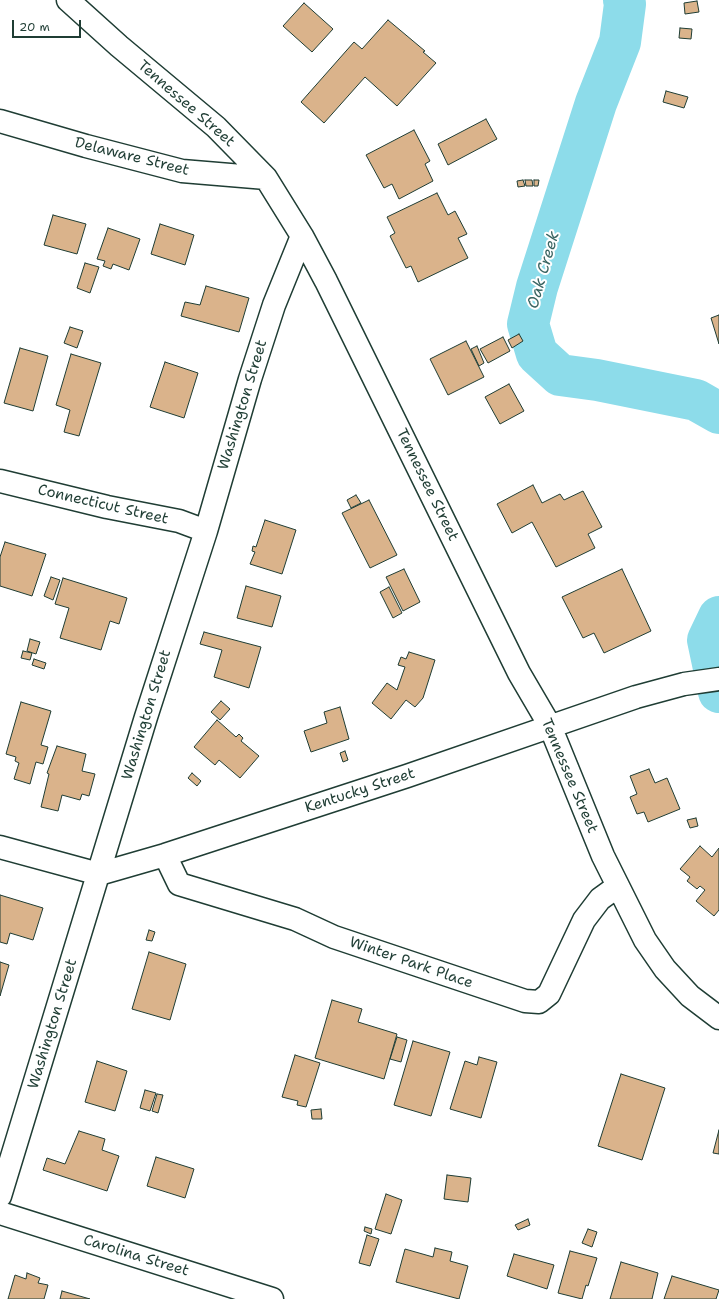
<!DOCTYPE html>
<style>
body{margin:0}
#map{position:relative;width:719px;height:1299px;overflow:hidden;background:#fff;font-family:"Shantell Sans",sans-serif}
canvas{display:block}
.scale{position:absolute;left:12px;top:20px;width:69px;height:18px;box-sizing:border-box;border:2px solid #1f3d34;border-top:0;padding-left:5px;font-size:12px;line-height:14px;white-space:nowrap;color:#1f3d34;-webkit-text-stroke:3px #fff;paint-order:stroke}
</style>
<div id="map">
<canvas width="719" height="1299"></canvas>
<div class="scale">20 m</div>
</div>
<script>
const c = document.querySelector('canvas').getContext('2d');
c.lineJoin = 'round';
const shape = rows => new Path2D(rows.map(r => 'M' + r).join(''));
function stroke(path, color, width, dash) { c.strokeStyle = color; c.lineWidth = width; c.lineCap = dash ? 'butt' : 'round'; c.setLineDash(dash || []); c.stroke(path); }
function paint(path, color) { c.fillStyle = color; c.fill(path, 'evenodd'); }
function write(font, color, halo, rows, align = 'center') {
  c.font = font + ' "Shantell Sans",sans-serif'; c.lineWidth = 4; c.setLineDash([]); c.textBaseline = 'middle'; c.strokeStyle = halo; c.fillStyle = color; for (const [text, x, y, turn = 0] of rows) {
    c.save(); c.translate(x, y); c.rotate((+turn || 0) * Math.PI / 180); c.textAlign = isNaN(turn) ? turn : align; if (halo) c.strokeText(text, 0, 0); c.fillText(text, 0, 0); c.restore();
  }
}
stroke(shape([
 [624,0,625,4,620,42,596,103,537,287,528,324,537,354,560,375,597,380,696,400,719,413],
 [719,617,708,640,719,692]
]), '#8ddcea', 42);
const building = shape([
 [697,1,699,12,685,14,684,3,697,1],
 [304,3,333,29,312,52,283,26,304,3],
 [388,20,425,51,423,52,436,63,397,106,365,77,324,123,301,102,354,42,362,49,388,20],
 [680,28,692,29,691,39,679,38,680,28],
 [666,91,688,97,684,108,663,102,666,91],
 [486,119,497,139,448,165,438,144,486,119],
 [414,130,430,161,425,164,433,181,399,199,392,184,384,188,366,155,414,130],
 [523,180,525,186,518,187,517,181,523,180],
 [525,180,532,180,533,186,526,186,525,180],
 [534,180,539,180,538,186,534,186,534,180],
 [437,193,448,215,455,211,467,234,458,238,468,258,418,282,411,266,406,268,390,236,395,233,387,217,437,193],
 [53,215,86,224,77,254,44,245,53,215],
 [160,224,194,235,185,265,151,254,160,224],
 [108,228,140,239,129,270,113,264,111,269,103,266,105,261,97,259,108,228],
 [85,263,99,267,90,293,77,288,85,263],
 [206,286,249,298,239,332,181,316,185,302,200,305,206,286],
 [719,315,719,344,711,318,719,315],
 [70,327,83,331,77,348,64,343,70,327],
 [519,334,523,341,512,348,508,340,519,334],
 [503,337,510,351,488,363,480,349,503,337],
 [466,341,484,377,448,395,430,359,466,341],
 [477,346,484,363,479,366,471,349,477,346],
 [20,348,48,356,33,411,4,403,20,348],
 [71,354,101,363,79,436,64,432,70,410,56,405,71,354],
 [165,362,198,373,184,418,150,407,165,362],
 [509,384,524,411,500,424,485,397,509,384],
 [533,485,542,503,560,494,564,500,583,491,602,527,588,534,595,548,556,567,532,522,512,533,497,504,533,485],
 [356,495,361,503,351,508,347,500,356,495],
 [369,500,397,555,370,568,342,513,369,500],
 [265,520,296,530,282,574,250,564,255,552,252,551,253,546,256,547,265,520],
 [5,542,46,554,32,596,0,586,0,557,5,542],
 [404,569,420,602,403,611,386,577,404,569],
 [622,569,651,631,604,653,594,633,583,638,562,597,622,569],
 [51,577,60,580,53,600,44,596,51,577],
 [63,578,127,598,119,624,110,621,101,650,60,638,69,608,55,604,63,578],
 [246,586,281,596,272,627,237,618,246,586],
 [389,587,402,613,393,618,380,592,389,587],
 [204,632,261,647,249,688,214,677,222,650,200,644,204,632],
 [30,639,40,642,36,654,27,651,30,639],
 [23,651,32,653,30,660,21,658,23,651],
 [409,652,435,660,423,698,415,707,406,700,391,719,372,703,387,683,397,690,405,667,398,665,401,657,406,659,409,652],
 [34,659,46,663,44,669,32,665,34,659],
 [221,701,230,709,220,720,211,712,221,701],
 [21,702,51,711,41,745,48,747,43,764,36,762,30,784,14,779,19,763,15,761,16,757,6,754,21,702],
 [340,707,349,739,311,752,304,731,327,723,324,712,340,707],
 [217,720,236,737,239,734,243,738,241,741,259,756,240,778,219,760,215,765,194,747,217,720],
 [57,746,86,754,82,771,95,774,89,796,82,794,80,800,62,795,58,811,41,807,49,774,47,773,57,746],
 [345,751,348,760,343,762,340,753,345,751],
 [649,769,655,783,667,778,680,809,648,822,644,812,637,814,630,797,637,794,630,776,649,769],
 [192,773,201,781,197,786,188,778,192,773],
 [696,818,698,826,690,828,687,820,696,818],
 [700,846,712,857,719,848,719,910,714,916,696,901,705,890,700,886,697,889,687,881,690,877,680,869,700,846],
 [0,895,43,908,33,940,10,933,7,944,0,942,0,895],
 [149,930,155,932,152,941,146,940,149,930],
 [149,952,186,964,170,1020,132,1009,149,952],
 [0,962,9,965,0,996,0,962],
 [332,1000,362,1009,358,1022,397,1034,384,1079,315,1058,332,1000],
 [397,1037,407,1040,401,1062,390,1059,397,1037],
 [413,1041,450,1052,431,1116,394,1105,413,1041],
 [295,1055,320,1063,306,1107,297,1105,298,1101,282,1097,295,1055],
 [479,1057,497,1062,481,1118,450,1109,465,1061,477,1065,479,1057],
 [97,1061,127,1071,115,1111,85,1102,97,1061],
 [621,1074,665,1088,642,1160,598,1146,621,1074],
 [145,1090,156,1093,150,1111,140,1108,145,1090],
 [157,1094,163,1095,158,1113,152,1111,157,1094],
 [321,1109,322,1119,312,1119,311,1110,321,1109],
 [719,1130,719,1154,713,1153,719,1130],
 [79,1131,105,1139,102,1150,119,1156,107,1191,43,1170,47,1158,65,1164,79,1131],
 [156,1157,194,1169,185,1198,147,1186,156,1157],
 [447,1175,471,1178,468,1202,444,1199,447,1175],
 [386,1194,402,1200,391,1234,375,1229,386,1194],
 [528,1219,530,1225,518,1230,515,1225,528,1219],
 [365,1227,372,1229,371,1234,364,1231,365,1227],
 [588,1229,597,1232,592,1247,582,1243,588,1229],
 [367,1235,379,1239,370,1266,359,1263,367,1235],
 [435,1248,452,1252,450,1261,468,1266,459,1299,396,1282,405,1249,433,1257,435,1248],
 [570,1251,597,1258,588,1286,586,1285,582,1299,558,1293,570,1251],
 [514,1254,554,1265,547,1289,507,1276,514,1254],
 [621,1262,658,1273,652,1299,610,1299,621,1262],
 [27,1273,40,1278,38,1283,48,1285,44,1299,8,1299,15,1275,26,1279,27,1273],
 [672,1276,719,1290,716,1299,664,1299,672,1276],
 [62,1291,90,1299,60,1299,62,1291]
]);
paint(building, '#dab38b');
stroke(building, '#1f3d34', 1);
const minor = shape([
 [68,0,119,46,216,127,266,178,302,236,326,281,519,673,550,726,603,856,645,940,665,969,690,996,719,1018],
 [0,121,86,146,182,171,266,178],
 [0,481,107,507,179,521,206,531],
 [0,847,99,874,165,855,407,776,636,697,684,684,719,679],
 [165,855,179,884,295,919,334,937,525,1001,539,1002,549,994,584,920,600,899,618,886],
 [0,1196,146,717,206,531,250,379,274,305,302,236],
 [0,1213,272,1299]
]);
stroke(minor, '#1f3d34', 25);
stroke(minor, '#fff', 22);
write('15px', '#1f3d34', '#fff', [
 ["Tennessee Street",186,104,41],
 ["Delaware Street",132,157,14],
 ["Washington Street",243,405,-73],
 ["Tennessee Street",427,485,64],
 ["Connecticut Street",103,505,13],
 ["Washington Street",147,715,-73],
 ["Tennessee Street",569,776,67],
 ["Kentucky Street",360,791,-18],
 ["Winter Park Place",411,963,19],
 ["Washington Street",53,1024,-73],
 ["Carolina Street",136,1256,17]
]);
write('italic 16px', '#3a6562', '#fff', [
 ["Oak Creek",544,270,-74]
]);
</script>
